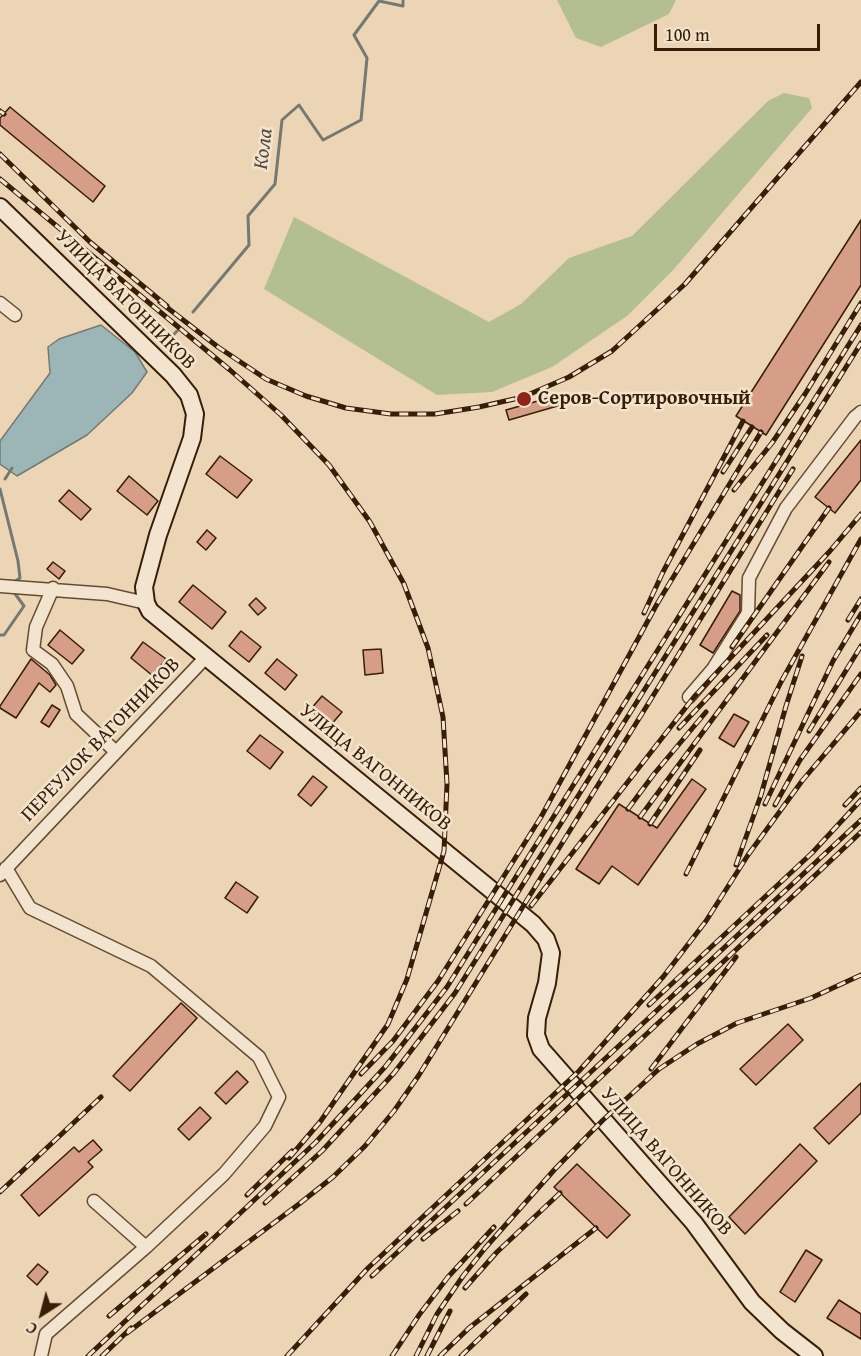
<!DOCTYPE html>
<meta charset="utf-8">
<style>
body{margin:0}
#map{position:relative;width:861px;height:1356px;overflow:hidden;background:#ebd5b5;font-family:"Gentium Book Plus",serif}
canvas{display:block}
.north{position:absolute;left:12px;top:1284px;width:60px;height:60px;-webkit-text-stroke:4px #f2e4cf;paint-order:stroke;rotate:216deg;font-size:16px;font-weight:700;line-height:24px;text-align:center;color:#381d07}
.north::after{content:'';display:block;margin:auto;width:21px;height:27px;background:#381d07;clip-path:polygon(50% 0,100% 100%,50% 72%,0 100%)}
.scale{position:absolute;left:654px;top:24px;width:166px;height:27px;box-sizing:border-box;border:3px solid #381d07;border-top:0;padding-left:8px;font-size:18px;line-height:21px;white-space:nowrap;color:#381d07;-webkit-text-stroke:4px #f2e4cf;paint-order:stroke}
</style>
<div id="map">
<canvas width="861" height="1356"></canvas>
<div class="north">С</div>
<div class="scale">100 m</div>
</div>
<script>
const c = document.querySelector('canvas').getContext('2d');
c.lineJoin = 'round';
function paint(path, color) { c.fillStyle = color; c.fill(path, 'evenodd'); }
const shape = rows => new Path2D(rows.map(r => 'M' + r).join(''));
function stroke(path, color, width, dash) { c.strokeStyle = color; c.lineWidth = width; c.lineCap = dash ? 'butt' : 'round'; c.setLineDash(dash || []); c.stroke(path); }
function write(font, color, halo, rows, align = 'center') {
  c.font = font + ' "Gentium Book Plus",serif'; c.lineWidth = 5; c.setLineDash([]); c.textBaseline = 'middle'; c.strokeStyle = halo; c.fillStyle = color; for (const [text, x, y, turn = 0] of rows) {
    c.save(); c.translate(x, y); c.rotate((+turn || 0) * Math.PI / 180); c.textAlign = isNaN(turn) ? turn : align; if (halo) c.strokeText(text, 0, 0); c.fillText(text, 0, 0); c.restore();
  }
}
paint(shape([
 [557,0,676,0,669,14,601,47,576,38],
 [784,93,809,98,812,108,674,269,627,316,552,367,492,392,437,395,264,289,294,217,489,322,521,304,569,258,632,236,768,101]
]), '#b3be91');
const water = shape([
 [101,325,135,352,147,372,132,393,87,435,17,476,0,464,0,441,50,373,48,347,59,339,101,325]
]);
paint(water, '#9cb6b7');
stroke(water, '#747971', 1.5);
stroke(shape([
 [193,312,249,245,248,216,275,184,282,120,299,105,323,140,361,120,367,58,354,35,379,1,403,6,403,0],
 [164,345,177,331],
 [5,479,12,468],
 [0,489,18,561,20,578,14,582],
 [0,635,4,635,24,606,13,591]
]), '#747971', 3);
const building = shape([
 [10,107,105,186,93,202,0,125,0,118,10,107],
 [861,220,861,285,766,435,736,416,861,220],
 [559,395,561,405,509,420,506,410,559,395],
 [861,440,861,480,835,513,815,497,861,440],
 [220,456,252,480,237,498,206,474,220,456],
 [129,476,158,501,147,515,117,491,129,476],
 [69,490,91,509,81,520,59,501,69,490],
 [207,530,216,538,206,550,197,542,207,530],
 [53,562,65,571,59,579,47,569,53,562],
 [193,585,226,612,212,629,179,602,193,585],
 [732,591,740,595,740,611,713,653,700,645,732,591],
 [256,598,266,608,258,615,249,605,256,598],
 [60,630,84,650,72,664,48,645,60,630],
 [241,631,261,647,249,662,229,646,241,631],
 [143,642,166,659,153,676,131,658,143,642],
 [381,649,383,673,365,675,363,650,381,649],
 [31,659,50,675,56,685,50,692,39,683,16,718,0,708,0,706,31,659],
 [277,659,297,675,285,690,265,673,277,659],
 [322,696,342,712,330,726,310,710,322,696],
 [52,705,60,710,49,727,41,722,52,705],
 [734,714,749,722,734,747,719,738,734,714],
 [260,735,283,752,270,769,247,751,260,735],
 [313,776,327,787,311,806,298,795,313,776],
 [692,779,706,789,638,885,612,866,599,884,576,869,619,804,657,828,692,779],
 [236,882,258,897,247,913,225,898,236,882],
 [181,1003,197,1018,130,1091,113,1076,181,1003],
 [788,1024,803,1040,756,1085,740,1069,788,1024],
 [237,1071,248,1082,226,1104,215,1093,237,1071],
 [861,1083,861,1113,829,1144,814,1128,861,1083],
 [200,1107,211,1118,189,1140,178,1129,200,1107],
 [93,1140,102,1150,88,1162,93,1167,39,1216,21,1195,74,1147,79,1152,93,1140],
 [800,1144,817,1161,745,1234,729,1217,800,1144],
 [577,1164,630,1215,607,1238,554,1187,577,1164],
 [806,1250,822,1260,795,1302,780,1292,806,1250],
 [38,1264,48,1272,37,1285,27,1276,38,1264],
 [839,1300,861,1314,861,1339,827,1318,839,1300]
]);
paint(building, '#d69e87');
stroke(building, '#381d07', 1.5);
const street = shape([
 [0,303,15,315],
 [0,586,107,594,146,603],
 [53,588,36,627,33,650,52,664,67,686,76,714,116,752],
 [689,697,713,669,748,613,749,578,786,508,855,417,861,412],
 [6,868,30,908,151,966,259,1057,279,1097,265,1126,224,1174,146,1247,46,1334,41,1356],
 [0,875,206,657],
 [94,1201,146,1247]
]);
const secondary = shape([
 [0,207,173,375,189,395,195,414,192,438,158,535,144,587,146,603,150,611,533,924,546,939,551,953,547,983,537,1018,536,1035,541,1049,694,1223,752,1302,782,1331,814,1356]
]);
stroke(street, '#654b32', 15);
stroke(secondary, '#381d07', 20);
stroke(street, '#f2e4cf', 12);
stroke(secondary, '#f2e4cf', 16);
const rail = shape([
 [0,111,4,114],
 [0,154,90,242,167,306],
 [0,179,230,370,281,415,329,465,370,522,404,584,428,648,443,717,447,784,444,851,407,979,388,1024,320,1122,289,1158],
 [160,302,218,347,266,379,306,396,346,408,391,414,435,414,479,407,523,397,569,377,612,351,685,284,861,82],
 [723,472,752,427],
 [734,490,772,443,805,394,861,303],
 [644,613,663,572,743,421],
 [848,620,861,599],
 [732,647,829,508],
 [679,728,767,635],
 [809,731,861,646],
 [765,804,833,661,861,614],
 [775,805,800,760,861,674],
 [845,805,861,788],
 [628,809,654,774,706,712],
 [640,817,829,562],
 [650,824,700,750],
 [736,865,761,795,786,706,802,656],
 [686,874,781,682,861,539],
 [531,906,694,697,830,551,861,514],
 [649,1005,812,853,861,800],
 [651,1069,736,957],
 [361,1074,393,1041,438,981,541,817,657,604,761,432],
 [0,1192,101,1097],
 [247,1195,292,1151],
 [265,1203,322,1151,394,1073,455,993,861,343],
 [466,1204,861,832],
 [423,1239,458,1211],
 [372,1276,861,820],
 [465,1288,497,1252,560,1193],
 [109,1316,206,1234],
 [127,1333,299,1204,333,1177,365,1146,394,1111,419,1075,793,469],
 [88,1356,316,1142,385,1067,447,987,861,325],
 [102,1356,131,1328],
 [287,1356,368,1268,579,1071,663,977,706,921,748,855,802,781,861,711],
 [392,1356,419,1315,448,1277,494,1227],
 [416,1356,437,1314,463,1276,486,1247,555,1169,603,1120,659,1069,697,1044,737,1023,811,998,861,975],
 [427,1356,450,1311],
 [440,1356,469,1328,596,1228],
 [461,1356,526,1294]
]);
stroke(rail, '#381d07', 5);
stroke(rail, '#f2e4cf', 3, [9]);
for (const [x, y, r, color] of [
 [524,399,8,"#8f2418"]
]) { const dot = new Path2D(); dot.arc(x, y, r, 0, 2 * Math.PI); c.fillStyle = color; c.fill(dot); stroke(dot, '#f2e4cf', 2); }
write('20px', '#381d07', '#f2e4cf', [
 ["УЛИЦА ВАГОННИКОВ",125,300,45],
 ["ПЕРЕУЛОК ВАГОННИКОВ",101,740,-46],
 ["УЛИЦА ВАГОННИКОВ",375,768,39],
 ["УЛИЦА ВАГОННИКОВ",666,1162,49]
]);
write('bold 20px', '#381d07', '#f2e4cf', [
 ["Серов-Сортировочный",538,399]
], 'left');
write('italic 21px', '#564b3c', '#f2e4cf', [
 ["Кола",264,149,-83]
]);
</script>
